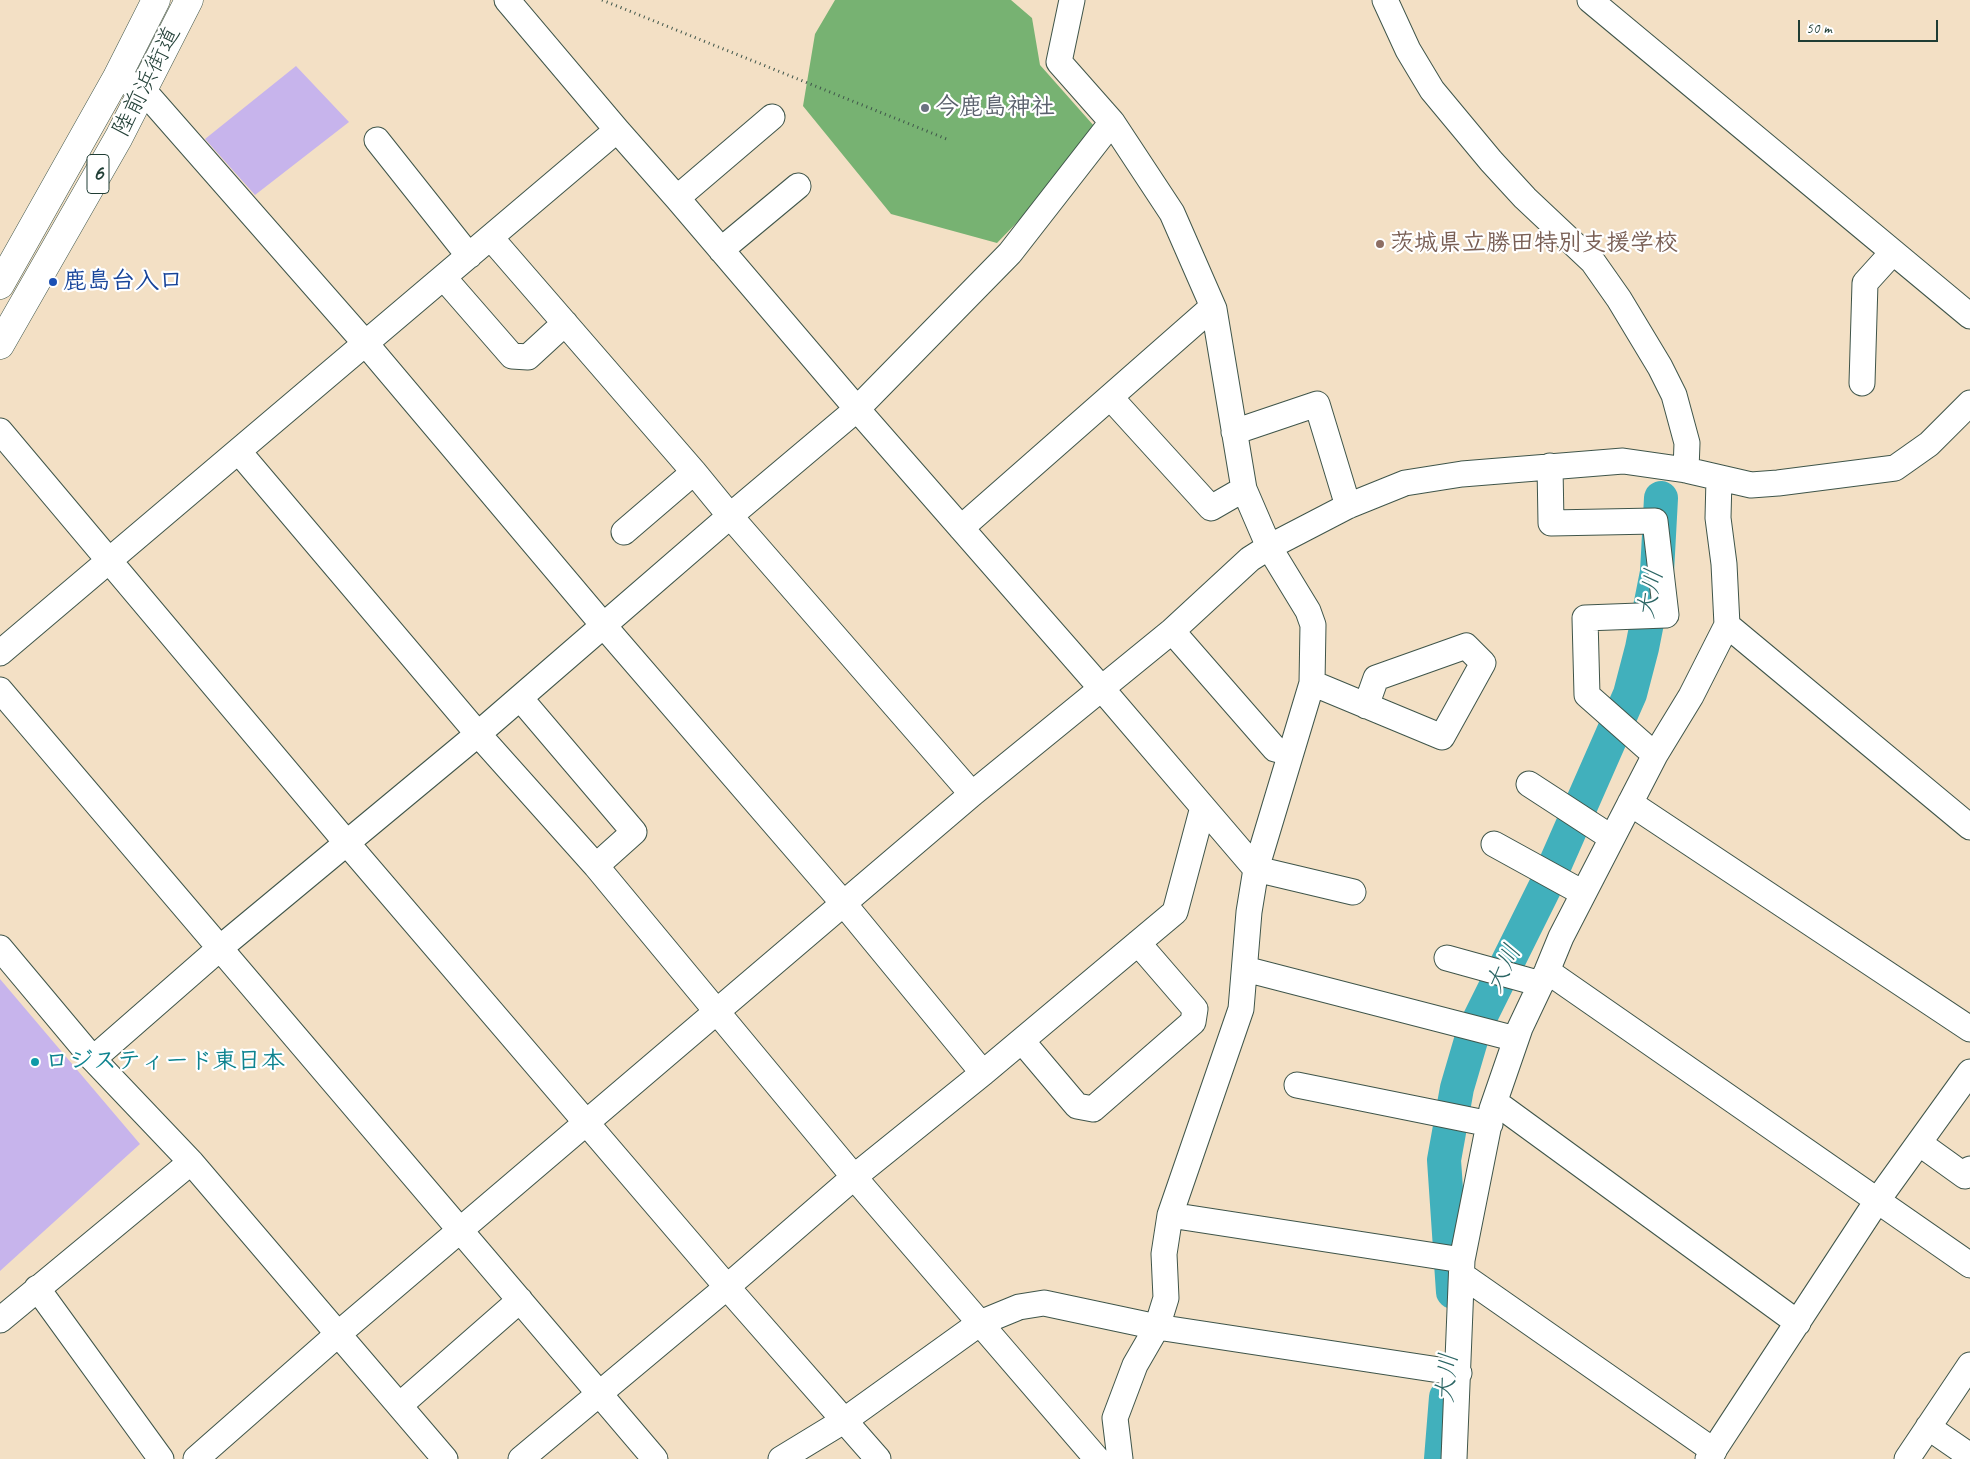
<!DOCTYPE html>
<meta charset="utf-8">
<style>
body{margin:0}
#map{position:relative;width:1970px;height:1459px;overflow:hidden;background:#f3e0c5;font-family:Caveat,sans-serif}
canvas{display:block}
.scale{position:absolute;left:1798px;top:20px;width:140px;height:22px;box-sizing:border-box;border:2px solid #1f3d34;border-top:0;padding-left:6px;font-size:15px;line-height:18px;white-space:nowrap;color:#1f3d34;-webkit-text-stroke:4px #fff;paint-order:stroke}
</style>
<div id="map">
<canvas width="1970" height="1459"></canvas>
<div class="scale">50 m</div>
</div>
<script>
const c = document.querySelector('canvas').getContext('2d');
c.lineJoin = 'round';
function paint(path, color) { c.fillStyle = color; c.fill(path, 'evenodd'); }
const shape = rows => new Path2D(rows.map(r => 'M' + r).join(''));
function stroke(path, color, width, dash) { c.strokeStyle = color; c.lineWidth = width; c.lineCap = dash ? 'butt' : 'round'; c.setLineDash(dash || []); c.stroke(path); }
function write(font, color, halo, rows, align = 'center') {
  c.font = font + ' Caveat,"Klee One",sans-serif'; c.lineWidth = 4.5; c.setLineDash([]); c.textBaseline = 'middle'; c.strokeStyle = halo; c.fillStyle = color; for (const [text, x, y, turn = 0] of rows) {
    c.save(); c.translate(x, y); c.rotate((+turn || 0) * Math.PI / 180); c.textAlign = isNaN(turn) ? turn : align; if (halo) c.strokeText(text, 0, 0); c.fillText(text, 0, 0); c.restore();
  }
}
paint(shape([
 [835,0,1011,0,1032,18,1040,65,1102,135,997,243,891,214,803,106,815,34]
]), '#77b272');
stroke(shape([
 [1453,1292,1444,1160,1457,1088,1474,1030,1546,885,1630,694,1642,648,1657,572,1661,498],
 [1441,1459,1446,1397]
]), '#41b0bc', 34);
paint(shape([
 [296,66,349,122,255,195,205,139],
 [0,979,140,1144,0,1271]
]), '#c7b4ec');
const minor = shape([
 [507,0,617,130,677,198,857,409,1102,689,1256,869,1353,892],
 [1385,0,1408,50,1432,90,1491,161,1525,198,1593,262,1619,299,1660,367,1674,395,1687,443,1686,470],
 [1590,0,1970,316],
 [117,77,143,90,366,344,604,626,844,904,983,1073],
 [1112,122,1172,213,1214,309,1244,489,1269,547,1308,611,1313,625,1312,683,1256,869,1249,912,1241,1009,1170,1215,1164,1254,1166,1298,1157,1327,1135,1365,1115,1418,1120,1459],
 [377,140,469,256],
 [677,198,772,117],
 [491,238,694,472,730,516,972,794],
 [721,250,798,186],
 [444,278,512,356,528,357,565,323],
 [1862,383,1865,283,1893,252],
 [1110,397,1211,508,1244,489],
 [0,431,346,842,727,1287,878,1459],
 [1234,432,1317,404,1348,506],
 [239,452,478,734,596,866,854,1177,1097,1459],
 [1550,466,1551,523,1655,521,1666,615,1585,618,1587,695,1655,755],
 [961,528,1208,311,1214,309],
 [624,532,694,472],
 [1727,625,1970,827],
 [1172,631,1275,749,1290,753],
 [0,653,617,130],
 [1312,683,1442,737,1483,663,1466,646,1376,678,1366,706],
 [0,690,655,1459],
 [520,698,634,832,596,866],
 [1529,784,1612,838],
 [1630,803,1970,1029],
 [1494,844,1583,893],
 [0,948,93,1059,191,1162,445,1459],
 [1447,958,1541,984],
 [1245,969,1516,1039],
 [1547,971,1970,1265],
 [1022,1041,1077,1106,1093,1109,1193,1022,1195,1009,1138,943],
 [93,1059,220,948,478,734,730,516,857,409,1010,253,1112,122,1059,62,1072,0],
 [1297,1085,1490,1124],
 [1495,1102,1798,1323],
 [1919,1143,1965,1176,1970,1169],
 [1170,1215,1462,1260],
 [1462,1275,1714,1451],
 [37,1288,161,1459],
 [0,1320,191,1162],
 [400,1405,520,1300],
 [1928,1427,1970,1456],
 [196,1459,337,1335,972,794,1172,631,1250,559,1269,547,1348,506,1405,483,1462,474,1623,461,1686,470,1751,485,1778,483,1895,468,1929,444,1970,403],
 [521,1459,727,1287,854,1177,983,1073,1175,912,1203,807],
 [781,1459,845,1420,980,1323,1019,1307,1044,1303,1157,1327,1459,1373],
 [1454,1459,1462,1260,1492,1109,1520,1028,1547,971,1561,937,1655,755,1691,696,1727,625,1724,564,1718,518,1719,478],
 [1708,1459,1877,1201,1970,1072],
 [1907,1459,1970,1365]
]);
const highway = shape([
 [0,285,117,77,156,0],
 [0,345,119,137,189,0]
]);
stroke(minor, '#3f554a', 27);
stroke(highway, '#3f554a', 29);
stroke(shape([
 [602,0,949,140]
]), '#3f554a', 3, [1, 4]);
stroke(minor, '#fff', 25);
stroke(highway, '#fff', 28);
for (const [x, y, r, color] of [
 [925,108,5,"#6b7280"],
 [1380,244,5,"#8d6e63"],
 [53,282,5,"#1a4fb4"],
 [35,1062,5,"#0f9aa8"]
]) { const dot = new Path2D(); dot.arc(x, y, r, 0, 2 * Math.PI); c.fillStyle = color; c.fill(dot); stroke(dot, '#fff', 2); }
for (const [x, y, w] of [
 [98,174,22]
]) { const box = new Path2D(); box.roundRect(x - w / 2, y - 19.5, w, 39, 4); c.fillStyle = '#fff'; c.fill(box); stroke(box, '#1f3d34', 1); }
write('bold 22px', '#1f3d34', null, [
 ["6",98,174]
]);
write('24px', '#1f3d34', '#fff', [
 ["陸前浜街道",147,82,-63]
]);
write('bold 24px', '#5b616d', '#fff', [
 ["今鹿島神社",935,108]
], 'left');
write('bold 24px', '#785e54', '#fff', [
 ["茨城県立勝田特別支援学校",1390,244]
], 'left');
write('bold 24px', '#164399', '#fff', [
 ["鹿島台入口",63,282]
], 'left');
write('bold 24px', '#0d838f', '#fff', [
 ["ロジスティード東日本",45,1062]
], 'left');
write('italic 25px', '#2b6564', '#fff', [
 ["大川",1651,594,-79],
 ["大川",1504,969,-64],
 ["大川",1448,1378,-85]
]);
</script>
